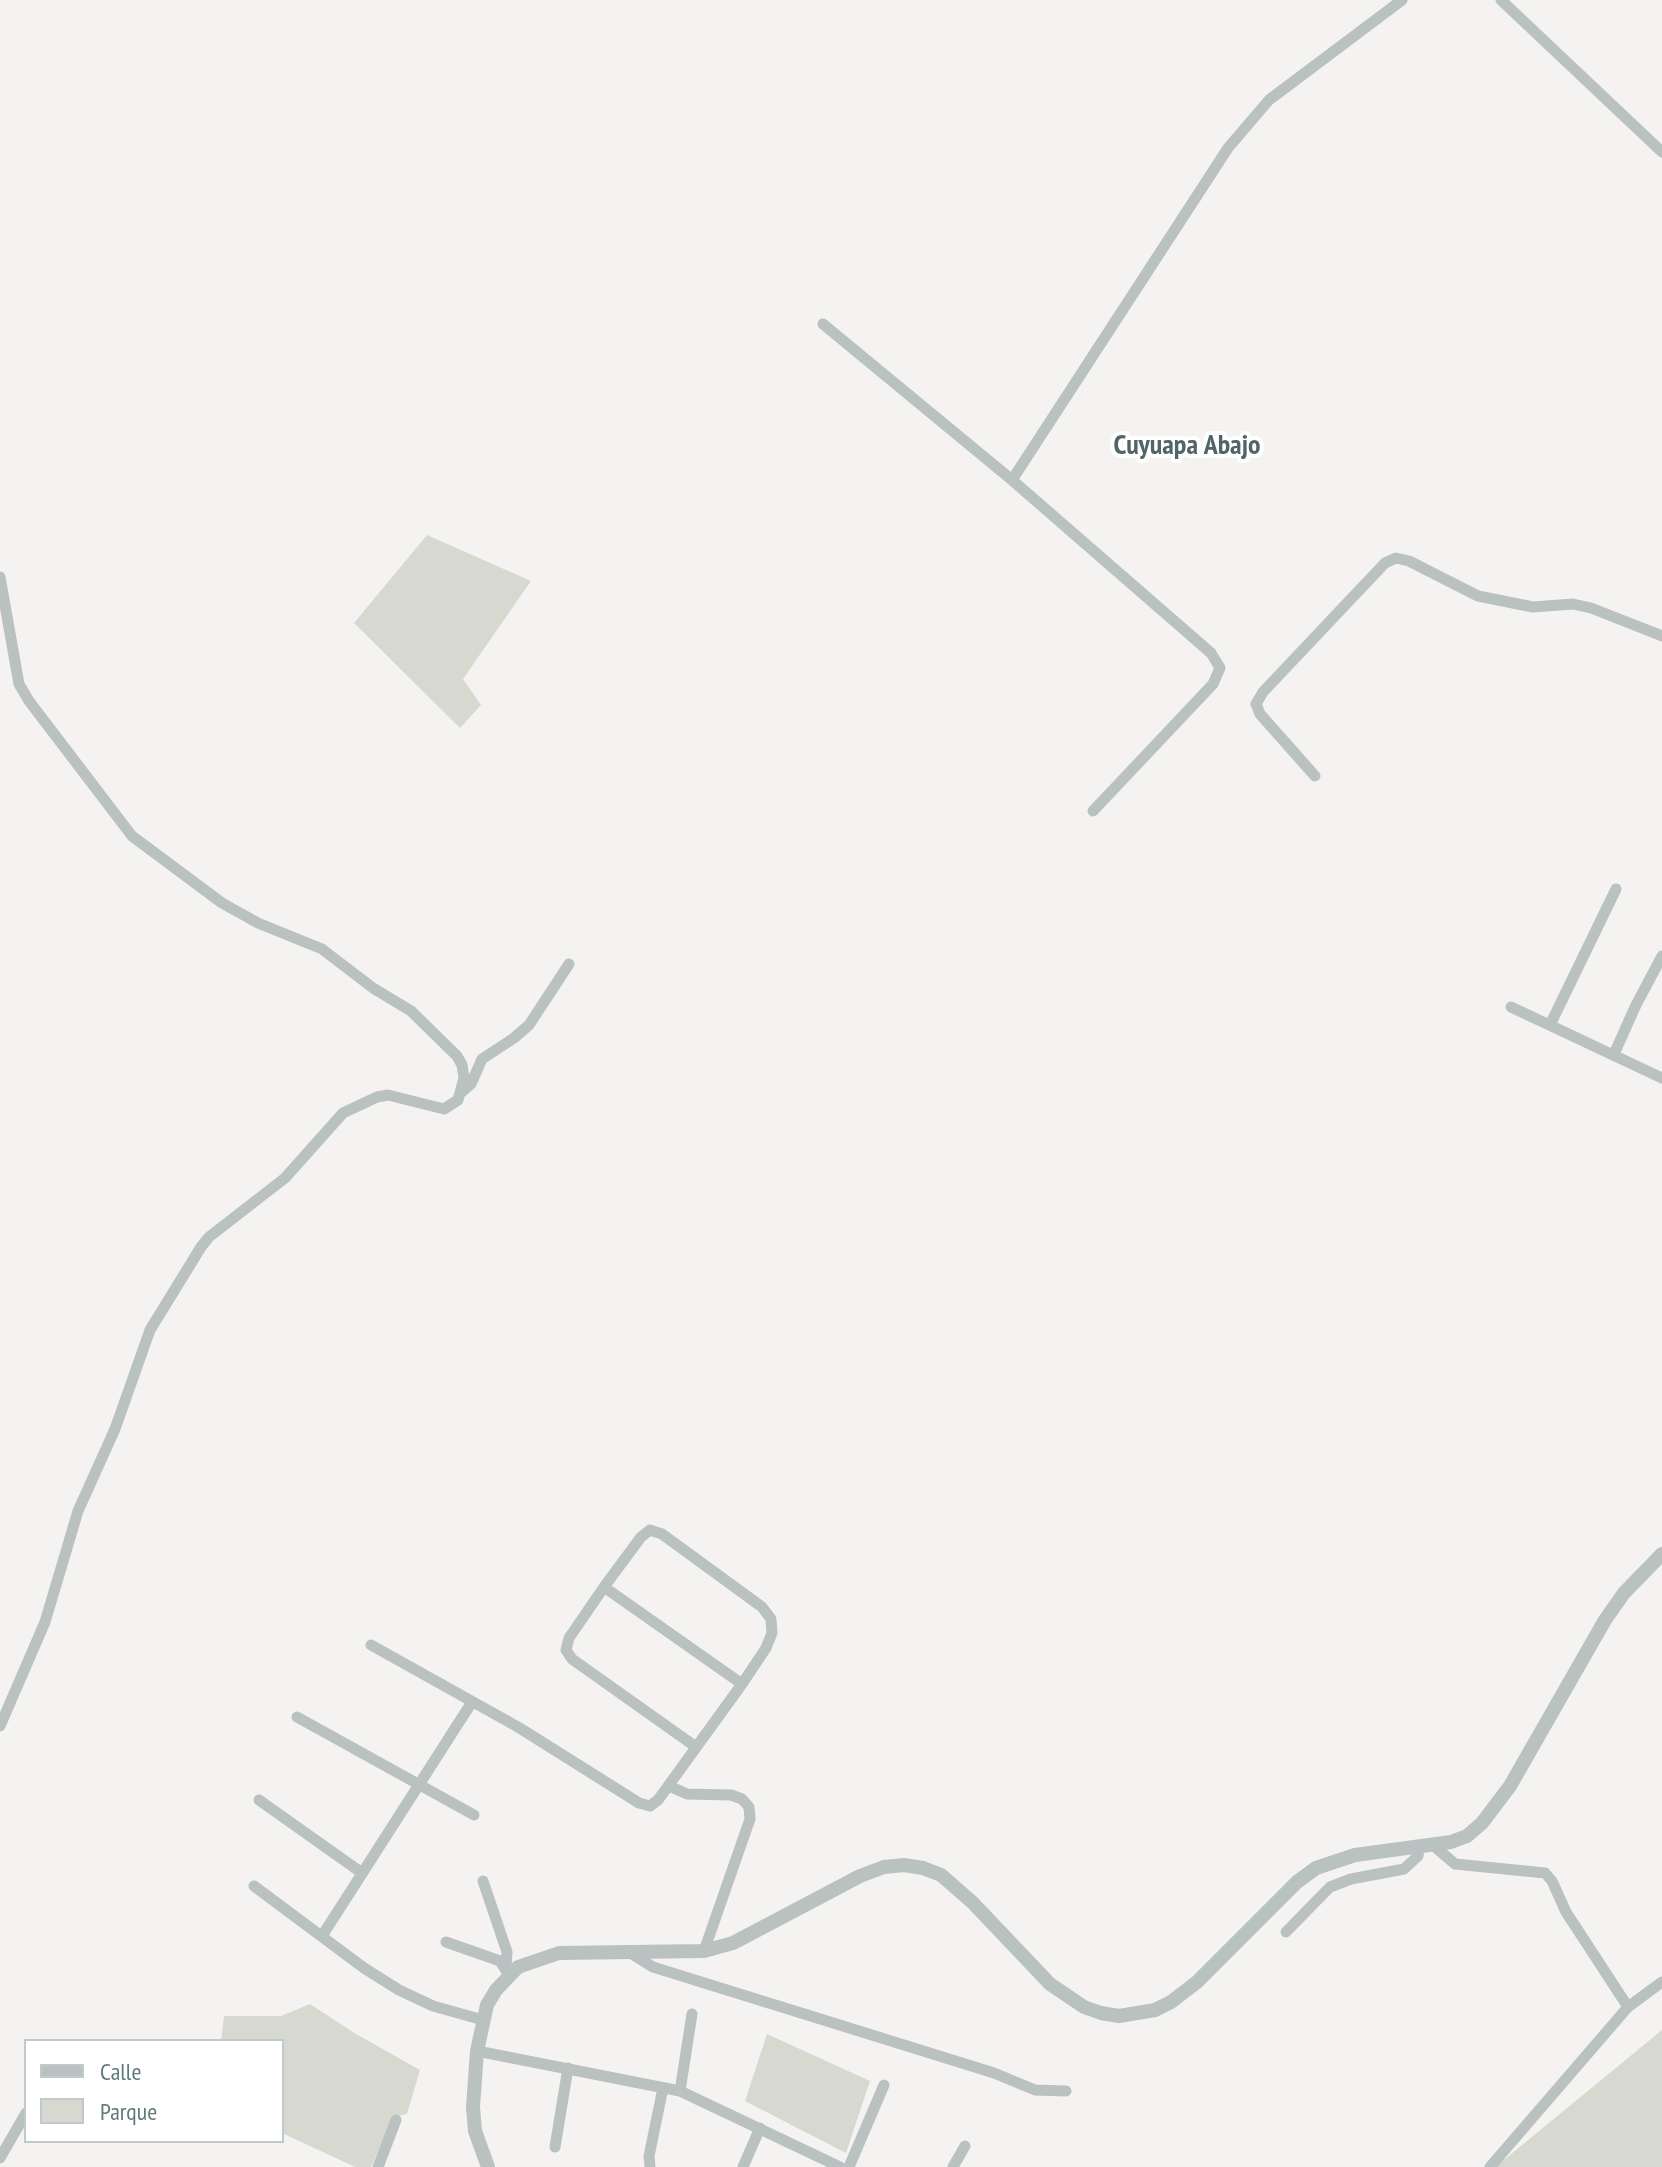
<!DOCTYPE html>
<style>
body{margin:0}
#map{position:relative;width:1662px;height:2167px;overflow:hidden;background:#f5f3f1;font-family:"PT Sans Narrow",sans-serif}
canvas{display:block}
.legend{position:absolute;left:24px;top:2039px;width:260px;height:104px;box-sizing:border-box;background:#fff;border:2px solid #bfcaca;margin:0;padding:10px 14px;list-style:none;font-size:24px;color:#607a7b}
.legend li{display:flex;align-items:center;gap:16px;height:40px}
.legend b{width:40px;border:2px solid #bfcaca}
</style>
<div id="map">
<canvas width="1662" height="2167"></canvas>
<ul class="legend">
<li><b style="height:10px;background:#b9c1c1"></b>Calle</li>
<li><b style="height:22px;background:#d7d9d0"></b>Parque</li>
</ul>
</div>
<script>
const c = document.querySelector('canvas').getContext('2d');
c.lineJoin = 'round';
function paint(path, color) { c.fillStyle = color; c.fill(path, 'evenodd'); }
const shape = rows => new Path2D(rows.map(r => 'M' + r).join(''));
function stroke(path, color, width, dash) { c.strokeStyle = color; c.lineWidth = width; c.lineCap = dash ? 'butt' : 'round'; c.setLineDash(dash || []); c.stroke(path); }
function write(font, color, halo, rows, align = 'center') {
  c.font = font + ' "PT Sans Narrow",sans-serif'; c.lineWidth = 8; c.setLineDash([]); c.textBaseline = 'middle'; c.strokeStyle = halo; c.fillStyle = color; for (const [text, x, y, turn = 0] of rows) {
    c.save(); c.translate(x, y); c.rotate((+turn || 0) * Math.PI / 180); c.textAlign = isNaN(turn) ? turn : align; if (halo) c.strokeText(text, 0, 0); c.fillText(text, 0, 0); c.restore();
  }
}
paint(shape([
 [427,535,531,581,463,679,481,705,460,728,354,623],
 [310,2004,356,2034,420,2070,407,2114,393,2117,371,2167,355,2167,282,2133,282,2041,221,2041,224,2016,281,2016],
 [1662,2030,1662,2167,1495,2167,1505,2159],
 [767,2034,870,2081,846,2153,745,2101]
]), '#d7d9d0');
stroke(shape([
 [1501,0,1662,152],
 [823,324,1012,480,1211,653,1220,668,1213,684,1093,811],
 [1012,480,1228,148,1269,100,1402,0],
 [0,577,19,684,29,701,132,836,222,903,258,923,322,949,373,988,411,1011,457,1056,462,1065,464,1078,458,1100,444,1109,388,1095,377,1097,343,1113,285,1178,209,1237,201,1247,150,1330,115,1429,78,1511,45,1622,0,1726],
 [1315,776,1260,714,1256,704,1263,692,1385,563,1396,558,1409,561,1478,596,1533,607,1573,604,1591,608,1662,636],
 [1511,1007,1662,1078],
 [1550,1025,1616,889],
 [1614,1054,1636,1005,1662,956],
 [462,1092,471,1084,482,1059,514,1038,529,1025,569,964],
 [604,1587,742,1684],
 [371,1645,518,1727,639,1803,650,1806,658,1800,742,1684,766,1648,772,1633,771,1619,762,1607,662,1534,650,1530,641,1537,604,1587,569,1638,566,1650,572,1659,696,1747],
 [297,1717,474,1815],
 [669,1786,687,1794,731,1795,742,1799,749,1807,750,1819,704,1951],
 [259,1800,362,1873],
 [1434,1846,1455,1864,1545,1873,1552,1881,1566,1912,1628,2007],
 [483,1881,507,1952,506,1967],
 [254,1886,364,1968,399,1990,433,2006,483,2020],
 [1286,1932,1330,1887,1351,1879,1404,1869,1418,1856,1419,1848],
 [322,1936,472,1702],
 [446,1942,500,1961,507,1972],
 [632,1954,653,1967,994,2073,1035,2090,1066,2091],
 [477,2051,680,2091,840,2167],
 [680,2091,692,2014],
 [555,2147,568,2068],
 [0,2158,26,2113],
 [378,2167,396,2120],
 [650,2167,649,2156,663,2088],
 [743,2167,760,2128],
 [849,2167,884,2085],
 [953,2167,965,2146],
 [1490,2167,1628,2007,1662,1982]
]), '#b9c1c1', 11);
stroke(shape([
 [488,2167,475,2131,473,2107,477,2051,487,2005,496,1990,518,1967,559,1953,704,1951,733,1943,860,1876,884,1867,904,1865,923,1868,941,1875,972,1902,1050,1984,1084,2007,1101,2013,1119,2016,1155,2010,1171,2002,1197,1982,1297,1882,1316,1868,1355,1855,1451,1842,1467,1836,1482,1823,1510,1786,1605,1620,1624,1593,1662,1554]
]), '#b9c1c1', 14);
write('bold 28px', '#526566', '#fff', [
 ["Cuyuapa Abajo",1187,446]
]);
</script>
